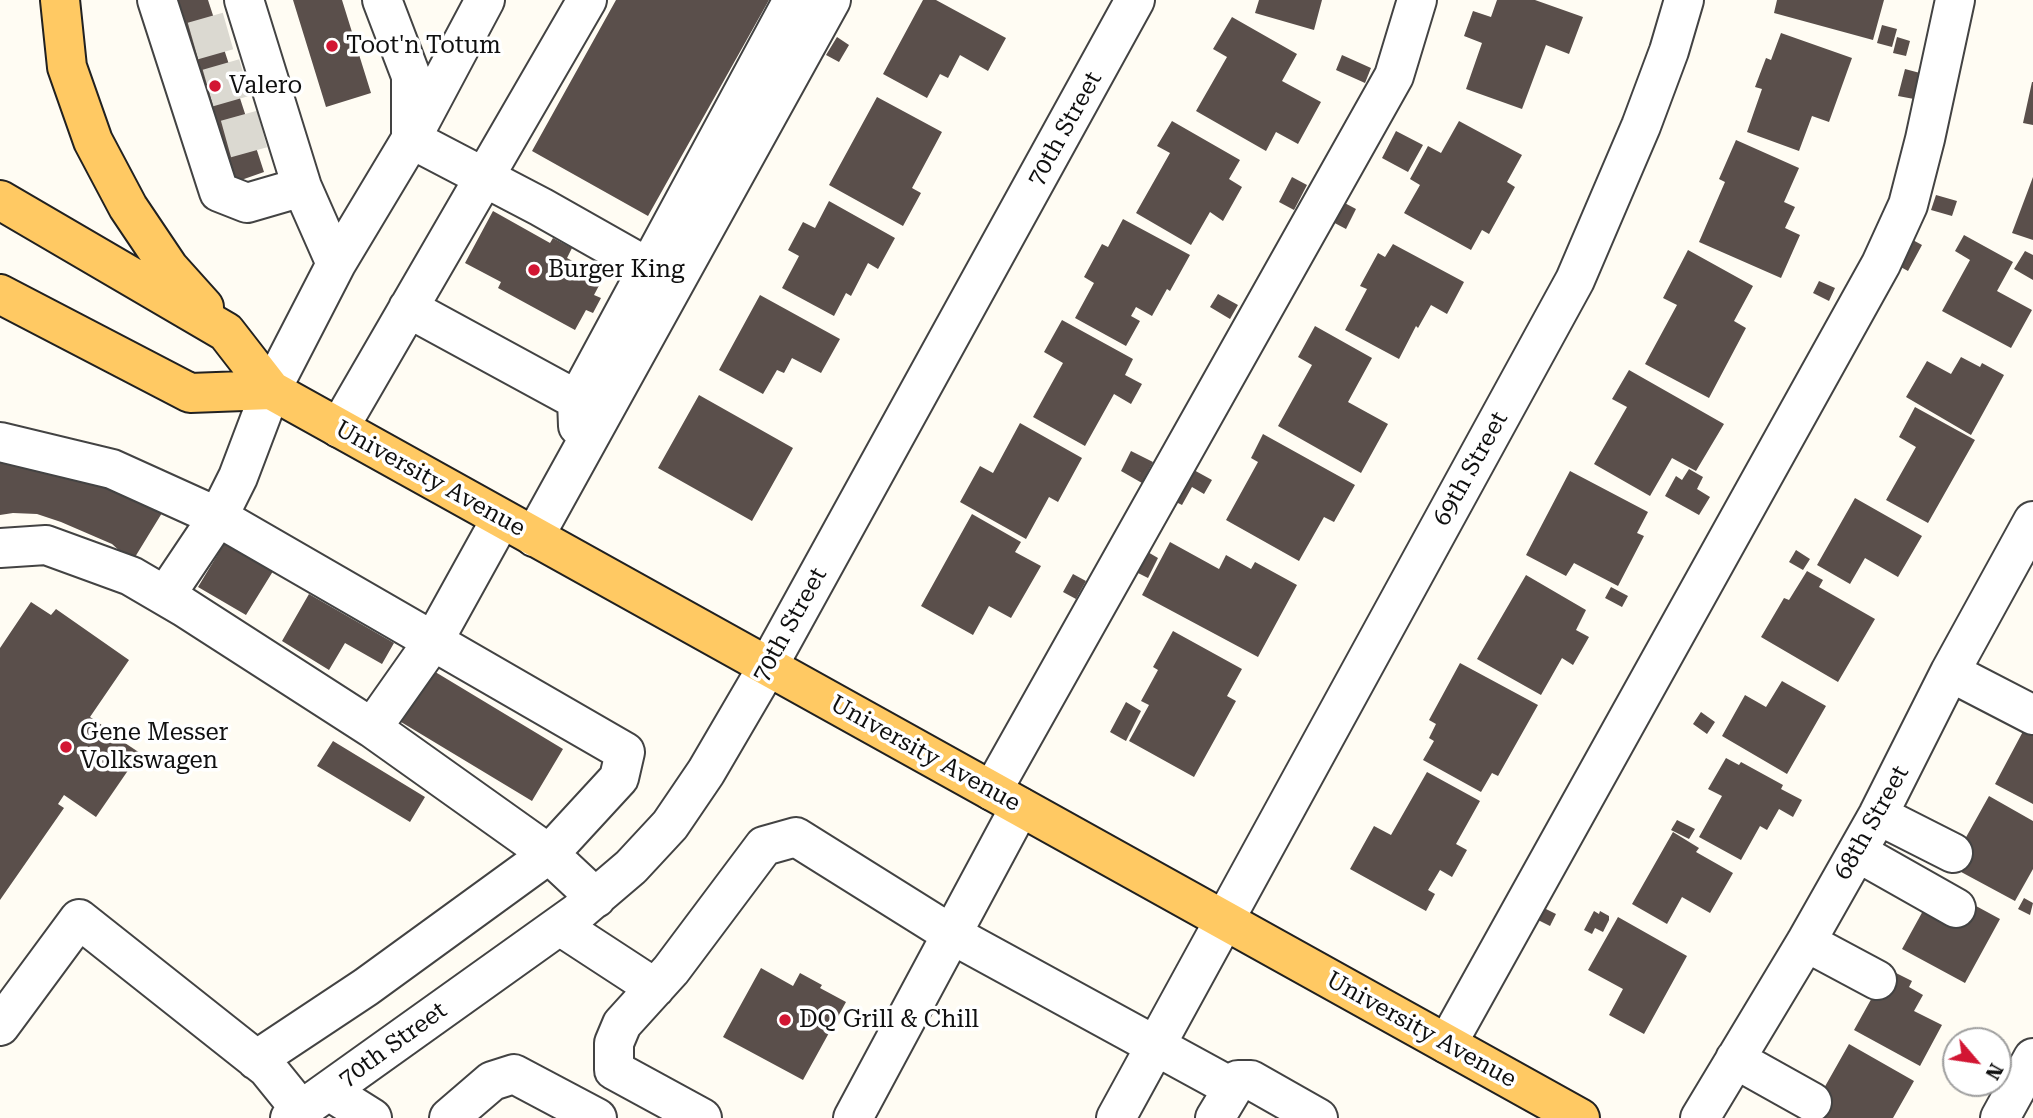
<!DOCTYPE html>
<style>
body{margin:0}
#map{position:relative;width:2033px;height:1118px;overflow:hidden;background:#fffcf3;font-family:"Roboto Serif",serif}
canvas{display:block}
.north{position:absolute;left:1942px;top:1027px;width:70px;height:70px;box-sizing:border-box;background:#fff;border:2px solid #9f9f9f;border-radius:50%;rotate:119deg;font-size:19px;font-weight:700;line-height:28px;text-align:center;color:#101010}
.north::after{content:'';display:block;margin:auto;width:24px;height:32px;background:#d21633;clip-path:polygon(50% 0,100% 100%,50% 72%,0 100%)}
</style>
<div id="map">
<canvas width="2033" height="1118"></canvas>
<div class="north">N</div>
</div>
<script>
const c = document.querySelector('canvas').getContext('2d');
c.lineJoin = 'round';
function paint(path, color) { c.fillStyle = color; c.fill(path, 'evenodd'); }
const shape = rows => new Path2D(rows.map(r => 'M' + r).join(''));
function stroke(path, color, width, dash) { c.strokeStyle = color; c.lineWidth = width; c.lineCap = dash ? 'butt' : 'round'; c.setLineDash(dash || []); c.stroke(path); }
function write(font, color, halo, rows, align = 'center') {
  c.font = font + ' "Roboto Serif",serif'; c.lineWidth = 7; c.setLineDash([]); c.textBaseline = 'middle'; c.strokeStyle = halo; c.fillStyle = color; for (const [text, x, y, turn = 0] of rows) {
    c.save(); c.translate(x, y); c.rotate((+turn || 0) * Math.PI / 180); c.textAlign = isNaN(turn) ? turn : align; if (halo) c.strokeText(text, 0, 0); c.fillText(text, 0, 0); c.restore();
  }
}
paint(shape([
 [167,0,208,0,264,172,227,185],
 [293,0,342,0,371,93,326,107],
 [616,0,769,0,648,216,532,151],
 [923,0,936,0,1006,38,988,71,960,55,948,78,940,74,927,98,883,74],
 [1259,0,1322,0,1314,30,1255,13],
 [1497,0,1535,0,1583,17,1569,54,1546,45,1522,109,1466,89,1482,43,1464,36,1473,11,1491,17],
 [1777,0,1884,0,1873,40,1774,13],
 [1232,17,1297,54,1282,81,1321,102,1298,144,1276,132,1266,151,1196,111,1227,57,1213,49],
 [1882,25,1897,29,1892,47,1877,43],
 [1781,33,1852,58,1829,122,1812,116,1799,151,1747,132,1762,89,1755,87,1766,58,1771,60],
 [837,37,849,45,839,62,826,55],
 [1897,37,1910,41,1906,56,1893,53],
 [1342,55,1371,68,1365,83,1336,70],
 [1905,69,1920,73,1914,99,1898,96],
 [2032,82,2033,82,2033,125,2023,123],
 [877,97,942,132,912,188,921,193,903,226,829,185],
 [1172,121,1240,160,1229,179,1242,187,1223,221,1210,212,1191,245,1136,213,1170,153,1157,146],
 [1459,121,1522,155,1507,182,1515,187,1489,234,1482,230,1471,250,1404,213,1420,185,1410,179,1428,146,1441,153],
 [1396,131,1423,145,1408,172,1382,158],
 [1736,140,1799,168,1784,202,1795,207,1785,228,1800,235,1781,278,1699,242,1725,182,1719,179],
 [1292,177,1307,185,1294,210,1279,202],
 [2033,177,2033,240,2012,233],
 [1936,195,1957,201,1952,216,1931,210],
 [1339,200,1356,209,1346,229,1329,220],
 [829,201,895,238,878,269,868,263,851,296,846,293,834,316,782,288,799,256,788,250,803,222,815,228],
 [493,211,550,243,553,238,572,248,567,258,603,278,594,295,601,298,593,313,586,310,575,330,498,288,501,282,465,263],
 [1123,219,1190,255,1170,291,1167,289,1152,316,1136,307,1131,316,1140,321,1126,346,1075,318,1094,283,1084,277,1102,244,1108,247],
 [1964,235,2013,262,1997,291,2032,310,2011,348,1942,311,1970,260,1955,251],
 [1911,239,1922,245,1908,271,1897,265],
 [1393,244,1464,282,1447,314,1431,305,1418,328,1416,326,1399,359,1345,330,1367,289,1360,286,1378,253,1385,257],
 [1688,250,1753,286,1734,321,1746,328,1709,398,1645,364,1677,305,1663,298],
 [2025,251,2033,255,2033,280,2014,269],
 [1819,281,1835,288,1829,301,1813,293],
 [1218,294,1238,305,1230,319,1210,307],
 [760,295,840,339,821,373,792,358,784,373,777,370,763,394,719,370],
 [1062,320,1133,359,1125,375,1142,384,1131,404,1114,394,1085,446,1033,417,1063,363,1044,352],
 [1315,326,1372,358,1348,402,1388,424,1361,473,1278,426,1312,365,1298,357],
 [1961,357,1980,367,1982,363,2004,375,1971,435,1906,397,1927,361,1951,374],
 [1629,370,1724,424,1696,471,1672,458,1650,496,1594,464,1627,407,1612,399],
 [699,395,793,448,752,521,658,468],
 [1915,407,1975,440,1928,523,1886,500,1916,447,1899,437],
 [1020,423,1082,458,1058,502,1049,497,1026,539,960,502,980,466,993,473],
 [1263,434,1355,485,1334,522,1324,517,1299,561,1226,520,1258,462,1251,458],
 [1131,451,1153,462,1142,483,1121,471],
 [0,457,63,461,162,513,132,562,112,544,61,522,37,514,13,513,0,515],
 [1192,469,1212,480,1204,494,1192,487,1182,505,1174,501],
 [1689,469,1703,477,1697,489,1710,497,1699,515,1665,496,1676,476,1682,480],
 [1570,471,1648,512,1637,533,1644,536,1618,586,1574,563,1566,576,1526,555],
 [1855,498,1922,536,1898,577,1865,558,1850,584,1817,565],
 [972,514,1021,542,1015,552,1041,566,1011,618,989,606,973,635,921,606],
 [227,539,275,568,246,615,198,587],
 [1170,542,1219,569,1226,555,1251,569,1255,562,1297,585,1258,657,1142,595],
 [1796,550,1810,559,1803,570,1789,562],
 [1146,551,1158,558,1148,578,1136,572],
 [1807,571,1823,580,1819,587,1875,619,1838,682,1761,637,1784,598,1789,600],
 [1073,574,1086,581,1076,599,1063,592],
 [1526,575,1586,610,1576,630,1589,637,1573,665,1562,658,1541,695,1477,659],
 [1611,587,1628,596,1622,607,1605,598],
 [309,594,394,643,382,664,345,643,329,670,282,641],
 [31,602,51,615,56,609,129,660,90,717,109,730,113,724,127,733,122,741,140,753,96,817,64,795,58,804,64,808,0,900,0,648],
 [1173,631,1242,669,1227,696,1236,701,1194,777,1129,741,1149,705,1141,701,1158,670,1153,667],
 [1460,663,1538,705,1498,776,1492,773,1481,792,1423,760,1434,741,1429,738,1436,724,1429,720],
 [432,670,563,749,532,801,401,722],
 [1782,681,1826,706,1787,774,1722,736,1745,695,1766,707],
 [1126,702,1141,711,1126,741,1110,732],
 [1701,712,1715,722,1707,734,1693,724],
 [2028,722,2033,724,2033,804,1995,784],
 [333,741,425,797,410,822,317,766],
 [1726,758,1739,765,1741,762,1783,785,1781,789,1802,800,1793,817,1779,809,1767,830,1760,826,1741,860,1699,837,1722,796,1708,789],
 [1427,772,1480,801,1456,844,1467,850,1452,877,1440,870,1428,890,1435,894,1426,911,1350,869,1374,826,1391,835],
 [1989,796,2033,821,2033,869,2015,901,1950,866],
 [1677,820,1695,829,1689,839,1671,830],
 [1673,832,1699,848,1696,852,1733,873,1710,913,1682,897,1667,924,1632,904],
 [2024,898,2033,903,2030,915,2018,909],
 [1965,900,2000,919,1965,983,1902,949,1924,909],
 [1542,907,1556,914,1550,926,1536,919],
 [1594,911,1599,914,1600,911,1609,916,1609,920,1603,932,1595,928,1592,934,1584,930],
 [1618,917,1687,956,1644,1034,1609,1015,1623,989,1588,970],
 [761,968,793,986,800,973,822,985,820,988,846,1002,803,1080,723,1037],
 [1888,969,1912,981,1909,987,1923,995,1914,1011,1942,1025,1920,1066,1854,1030],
 [1849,1044,1914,1081,1893,1118,1818,1118,1810,1113]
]), '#5a4f4b');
stroke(shape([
 [193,41,228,31],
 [208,88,246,77],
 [226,139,262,129]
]), '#dbd9d1', 38, [38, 19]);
const minor = shape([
 [157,0,219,192,247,203,302,187],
 [244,0,302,187,336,264],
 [485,0,411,139,541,207,647,267],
 [408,308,577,400,578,426],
 [577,400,793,0],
 [339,428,587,0],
 [0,442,112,469,218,517,625,752,619,778,549,854,366,987,256,1060],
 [534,537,831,0],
 [0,548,46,545,131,576,184,607,372,728,549,854,596,898],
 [165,596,218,517,238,477,271,390,336,264,411,139,411,76,382,0],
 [1950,672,2033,715],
 [372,728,434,640,501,519],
 [992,791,1394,76,1417,0],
 [1878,815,1953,853],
 [1857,852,1956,908],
 [560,926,655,988],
 [1806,942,1877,980],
 [0,1026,79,919,267,1068,301,1110],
 [1447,1044,1881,264,1908,205,1925,139,1955,0],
 [1735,1059,1812,1102],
 [329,1091,372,1118],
 [290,1118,577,913,631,867,670,825,706,772,768,666,1135,0],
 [449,1118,492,1081,514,1074,597,1118],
 [702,1118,614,1070,614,1043,622,1024,671,970,764,846,796,837,951,934,1231,1087],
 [853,1118,1020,807],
 [1116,1118,1575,280,1641,126,1669,51,1684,0],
 [1215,1118,1238,1080,1251,1080,1318,1118],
 [1700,1118,1806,942,1878,815,1950,672,2033,521],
 [2000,1118,2033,1058]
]);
const major = shape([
 [60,0,67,67,93,141,128,207,169,268,204,307],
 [0,200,226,332,271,390,1580,1118],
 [0,294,190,393,271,390]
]);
stroke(minor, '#434343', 42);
stroke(major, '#212121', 42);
stroke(minor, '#fff', 38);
stroke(major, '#ffc963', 38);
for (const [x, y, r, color] of [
 [332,46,7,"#d21633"],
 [215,86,7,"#d21633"],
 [534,270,7,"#d21633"],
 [66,747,7,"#d21633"],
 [785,1020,7,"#d21633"]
]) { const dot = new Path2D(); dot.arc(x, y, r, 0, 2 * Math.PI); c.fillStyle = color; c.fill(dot); stroke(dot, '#fff', 2.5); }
write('24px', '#101010', '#fff', [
 ["Toot'n Totum",346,46],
 ["Valero",229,86],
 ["Burger King",548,270],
 ["Gene Messer",80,733],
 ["Volkswagen",80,761],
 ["DQ Grill & Chill",799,1020]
], 'left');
write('24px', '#101010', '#fff', [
 ["70th Street",1065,129,-61],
 ["69th Street",1471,469,-61],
 ["University Avenue",430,479,29],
 ["70th Street",790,625,-61],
 ["University Avenue",925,754,29],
 ["68th Street",1872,823,-61],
 ["University Avenue",1421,1030,29],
 ["70th Street",393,1045,-36]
]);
</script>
